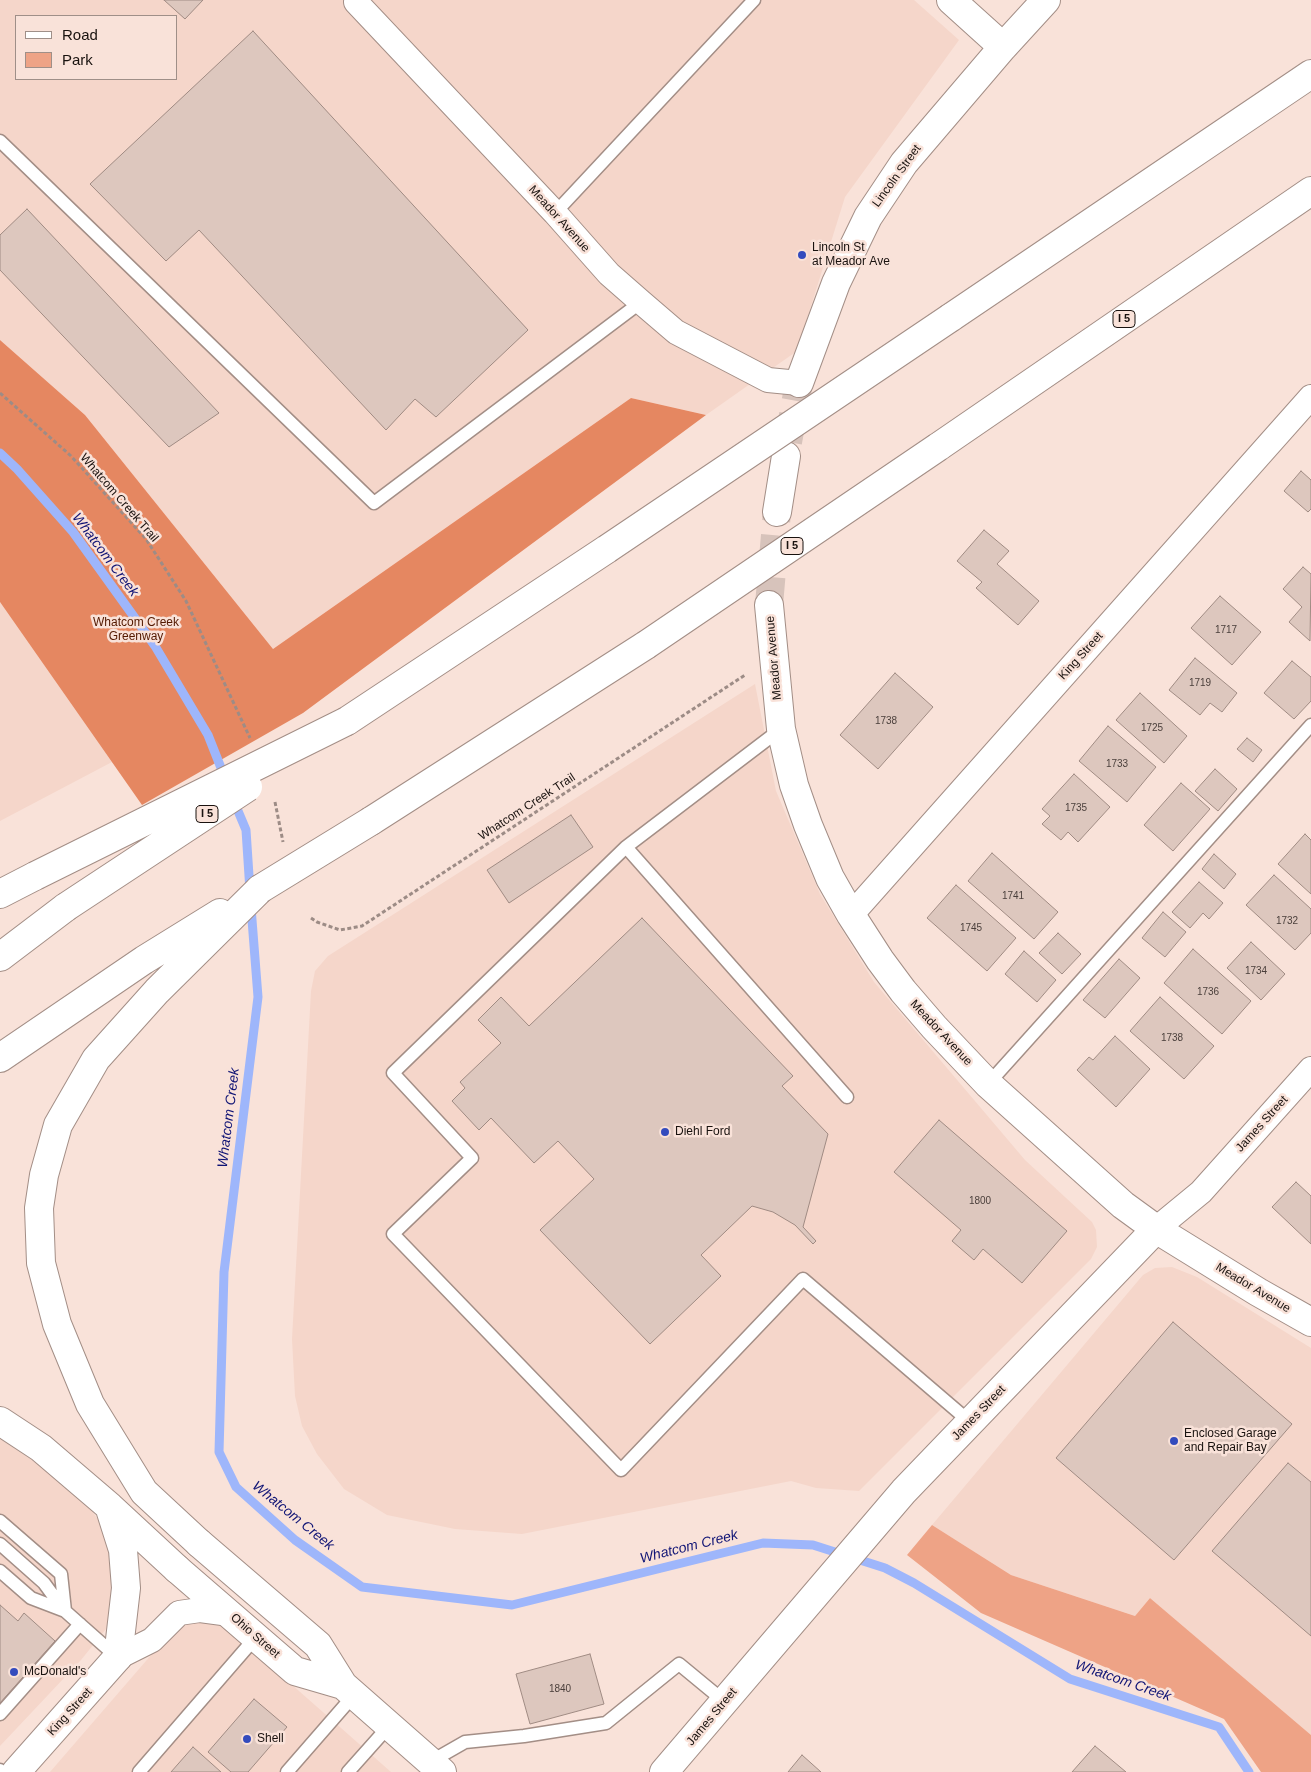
<!DOCTYPE html>
<style>
body{margin:0}
#map{position:relative;width:1311px;height:1772px;overflow:hidden;background:#f9e2d9;font-family:Arial,sans-serif}
canvas{display:block}
.legend{position:absolute;left:15px;top:15px;width:162px;height:65px;box-sizing:border-box;background:#f9e2d9;border:1px solid #9f8f88;margin:0;padding:6px 9px;list-style:none;font-size:15px;color:#19120f}
.legend li{display:flex;align-items:center;gap:10px;height:25px}
.legend b{width:25px;border:1px solid #9f8f88}
</style>
<div id="map">
<canvas width="1311" height="1772"></canvas>
<ul class="legend">
<li><b style="height:6px;background:#fff"></b>Road</li>
<li><b style="height:14px;background:#eea386"></b>Park</li>
</ul>
</div>
<script>
const c = document.querySelector('canvas').getContext('2d');
c.lineJoin = 'round';
function paint(path, color) { c.fillStyle = color; c.fill(path, 'evenodd'); }
const shape = rows => new Path2D(rows.map(r => 'M' + r).join(''));
function stroke(path, color, width, dash) { c.strokeStyle = color; c.lineWidth = width; c.lineCap = dash ? 'butt' : 'round'; c.setLineDash(dash || []); c.stroke(path); }
function write(font, color, halo, rows, align = 'center') {
  c.font = font + ' Arial,sans-serif'; c.lineWidth = 5; c.setLineDash([]); c.textBaseline = 'middle'; c.strokeStyle = halo; c.fillStyle = color; for (const [text, x, y, turn = 0] of rows) {
    c.save(); c.translate(x, y); c.rotate((+turn || 0) * Math.PI / 180); c.textAlign = isNaN(turn) ? turn : align; if (halo) c.strokeText(text, 0, 0); c.fillText(text, 0, 0); c.restore();
  }
}
paint(shape([
 [0,0,914,0,959,40,845,197,797,351,706,415,631,398,273,649,85,415,0,340],
 [16,16,176,16,176,79,16,79],
 [0,602,112,762,0,821],
 [755,684,776,791,820,894,874,982,1025,1160,1092,1222,1096,1230,1097,1247,1091,1259,859,1491,816,1488,791,1481,522,1534,455,1529,387,1515,344,1489,317,1454,302,1426,295,1396,292,1339,311,991,315,971,328,956],
 [1172,1267,1197,1277,1311,1348,1311,1735,1150,1598,1135,1616,1011,1575,932,1525,1143,1275,1155,1268],
 [0,1439,32,1460,88,1505,107,1533,116,1596,106,1629,81,1660,0,1746],
 [196,1618,224,1625,391,1772,50,1772,171,1632,182,1623]
]), '#f5d6ca');
paint(shape([
 [932,1525,1011,1575,1135,1616,1150,1598,1311,1735,1311,1772,1261,1772,1224,1719,981,1613,907,1555]
]), '#eea386');
paint(shape([
 [0,340,85,415,273,649,631,398,706,415,303,713,142,805,0,602]
]), '#e58761');
stroke(shape([
 [0,453,17,469,73,532,155,646,208,735,225,778],
 [233,799,246,830,250,891],
 [251,907,258,997,224,1272,219,1452,236,1487,295,1540,362,1587,512,1605,763,1543,813,1545,885,1568,914,1583,1070,1679,1219,1727,1249,1772]
]), '#9eb6fb', 9);
const building = shape([
 [164,0,203,0,185,19,164,0],
 [253,31,528,330,436,417,415,399,386,430,199,230,166,261,90,184,253,31],
 [27,209,219,413,169,447,0,270,0,235,27,209],
 [1301,471,1311,480,1311,509,1308,512,1284,491,1301,471],
 [984,530,1009,551,997,564,1039,601,1018,625,976,588,982,582,957,561,984,530],
 [1303,567,1311,574,1310,641,1289,622,1302,607,1283,589,1303,567],
 [1220,596,1261,632,1232,665,1191,628,1220,596],
 [1195,658,1237,693,1222,712,1210,703,1200,715,1169,690,1195,658],
 [1292,661,1311,677,1311,701,1294,719,1264,693,1292,661],
 [895,673,933,707,878,769,840,735,895,673],
 [1140,693,1187,736,1164,763,1116,720,1140,693],
 [1108,726,1156,767,1127,802,1079,761,1108,726],
 [1247,738,1262,750,1253,762,1237,749,1247,738],
 [1215,769,1237,789,1218,811,1195,791,1215,769],
 [1074,774,1110,807,1078,842,1068,832,1061,840,1042,824,1050,816,1042,809,1074,774],
 [1181,783,1210,809,1173,851,1144,825,1181,783],
 [571,815,593,847,509,903,487,870,571,815],
 [1305,834,1311,840,1311,894,1278,864,1305,834],
 [992,853,1058,912,1034,939,968,881,992,853],
 [1214,854,1236,874,1224,889,1202,869,1214,854],
 [1274,875,1311,909,1311,933,1295,950,1246,905,1274,875],
 [1199,882,1223,903,1209,919,1203,913,1190,928,1172,912,1199,882],
 [956,885,1016,938,987,971,927,918,956,885],
 [1163,912,1186,932,1165,957,1142,938,1163,912],
 [642,918,793,1076,782,1086,828,1134,803,1227,816,1241,813,1244,795,1225,773,1212,752,1206,701,1255,721,1276,650,1344,540,1230,594,1179,558,1141,534,1163,491,1118,479,1130,452,1101,465,1088,460,1082,501,1043,478,1020,501,997,529,1026,642,918],
 [1058,933,1081,954,1062,974,1039,953,1058,933],
 [1251,942,1285,974,1261,1000,1227,968,1251,942],
 [1193,949,1251,1001,1222,1034,1164,983,1193,949],
 [1024,951,1056,980,1037,1002,1005,974,1024,951],
 [1119,959,1140,978,1105,1018,1083,1000,1119,959],
 [1160,997,1214,1046,1184,1079,1130,1031,1160,997],
 [1115,1036,1150,1069,1116,1107,1077,1070,1089,1057,1093,1060,1115,1036],
 [939,1120,1067,1231,1022,1283,983,1249,974,1260,952,1241,961,1230,894,1172,939,1120],
 [1296,1182,1311,1196,1311,1244,1272,1207,1296,1182],
 [1173,1322,1292,1424,1174,1560,1056,1458,1173,1322],
 [1288,1463,1311,1482,1311,1636,1212,1551,1288,1463],
 [0,1605,18,1621,24,1613,55,1641,0,1703,0,1605],
 [590,1654,604,1704,530,1724,516,1674,590,1654],
 [254,1699,287,1727,248,1772,231,1772,208,1752,254,1699],
 [1095,1746,1126,1772,1072,1772,1095,1746],
 [193,1747,221,1772,171,1772,193,1747],
 [802,1755,821,1772,788,1772,802,1755]
]);
paint(building, '#ddc7be');
stroke(building, '#a08b83', 1);
stroke(shape([
 [788,442,799,383],
 [769,605,777,512]
]), '#d7c3bb', 28, [28, 14]);
const service = shape([
 [0,141,374,503,641,302],
 [555,213,754,0],
 [781,729,626,847,393,1073,472,1158,393,1234,621,1470,803,1279,970,1422],
 [626,847,847,1097],
 [988,1084,1311,725],
 [0,1521,61,1574,65,1611,117,1657],
 [0,1544,44,1583,63,1609],
 [0,1571,31,1598,65,1611],
 [0,1714,80,1624],
 [430,1762,465,1742,524,1736,606,1723,679,1664,725,1702],
 [0,1770,2,1772],
 [139,1772,256,1637],
 [287,1772,354,1695],
 [348,1772,389,1726]
]);
const minor = shape([
 [356,2,555,213,609,274,641,302,676,332,768,380,799,383],
 [851,915,1311,397],
 [1156,1229,1201,1192,1311,1069],
 [118,1657,152,1640,179,1613,200,1610,230,1614]
]);
const tertiary = shape([
 [951,0,1003,47],
 [799,383,836,283,868,217,904,163,1003,47,1046,0],
 [777,512,786,456],
 [769,605,781,729,794,785,808,825,830,878,851,915,880,960,903,991,934,1027,988,1084,1123,1205,1156,1229,1258,1292,1311,1322],
 [664,1772,904,1491,1156,1229]
]);
const secondary = shape([
 [199,1543,318,1645,343,1685,442,1772],
 [177,1569,295,1671,343,1685],
 [16,1772,118,1657]
]);
const motorway = shape([
 [950,318,1311,74],
 [938,447,1311,191],
 [347,721,607,549],
 [371,821,646,645],
 [0,894,35,876],
 [0,957,66,907],
 [0,1058,144,960,220,913],
 [0,1421,41,1448,110,1507,177,1569],
 [110,1509,123,1550,126,1588,118,1657],
 [199,1543,144,1492,90,1404,57,1324,41,1263,39,1208,44,1175,58,1125,96,1059,157,991,260,889]
]);
stroke(service, '#a38e86', 15);
stroke(minor, '#a38e86', 26);
stroke(tertiary, '#a38e86', 30);
stroke(secondary, '#a38e86', 30);
stroke(motorway, '#a38e86', 30);
stroke(shape([
 [0,393,71,456,146,539,186,601,250,738],
 [275,802,283,842],
 [311,918,317,922,340,930,362,926,745,675]
]), '#9d8c86', 3, [4, 2.5]);
stroke(service, '#fff', 12);
stroke(minor, '#fff', 24);
stroke(tertiary, '#fff', 28);
stroke(secondary, '#fff', 28);
stroke(motorway, '#fff', 28);
const motorwayBridge = shape([
 [607,549,950,318],
 [646,645,938,447],
 [35,876,347,721],
 [260,889,371,821],
 [66,907,248,787]
]);
stroke(motorwayBridge, '#a38e86', 30, []);
stroke(motorwayBridge, '#fff', 28);
for (const [x, y, r, color] of [
 [802,255,5,"#334bbd"],
 [665,1132,5,"#334bbd"],
 [1174,1441,5,"#334bbd"],
 [14,1672,5,"#334bbd"],
 [247,1739,5,"#334bbd"]
]) { const dot = new Path2D(); dot.arc(x, y, r, 0, 2 * Math.PI); c.fillStyle = color; c.fill(dot); stroke(dot, '#f9e2d9', 2); }
write('10px', '#4a3f3b', null, [
 ["1717",1226,630],
 ["1719",1200,683],
 ["1738",886,721],
 ["1725",1152,728],
 ["1733",1117,764],
 ["1735",1076,808],
 ["1741",1013,896],
 ["1732",1287,921],
 ["1745",971,928],
 ["1734",1256,971],
 ["1736",1208,992],
 ["1738",1172,1038],
 ["1800",980,1201],
 ["1840",560,1689]
]);
for (const [x, y, w] of [
 [1124,319,22],
 [792,546,22],
 [207,814,22]
]) { const box = new Path2D(); box.roundRect(x - w / 2, y - 8.5, w, 17, 4); c.fillStyle = '#f9e2d9'; c.fill(box); stroke(box, '#19120f', 1); }
write('bold 11px', '#19120f', null, [
 ["I 5",1124,319],
 ["I 5",792,546],
 ["I 5",207,814]
]);
write('12px', '#19120f', '#f9e2d9', [
 ["Lincoln Street",897,176,-54],
 ["Meador Avenue",559,219,48],
 ["Whatcom Creek Trail",119,498,49],
 ["King Street",1081,656,-48],
 ["Meador Avenue",774,658,-95],
 ["Whatcom Creek Trail",527,807,-33],
 ["Meador Avenue",941,1033,47],
 ["James Street",1262,1124,-48],
 ["Meador Avenue",1253,1288,31],
 ["James Street",979,1413,-46],
 ["Ohio Street",255,1636,41],
 ["King Street",70,1712,-48],
 ["James Street",712,1717,-50]
]);
write('12px', '#19120f', '#f9e2d9', [
 ["Lincoln St",812,248],
 ["at Meador Ave",812,262],
 ["Diehl Ford",675,1132],
 ["Enclosed Garage",1184,1434],
 ["and Repair Bay",1184,1448],
 ["McDonald's",24,1672],
 ["Shell",257,1739]
], 'left');
write('12px', '#531900', '#f9e2d9', [
 ["Whatcom Creek",136,623],
 ["Greenway",136,637]
]);
write('italic 14px', '#101475', '#f9e2d9', [
 ["Whatcom Creek",105,555,53],
 ["Whatcom Creek",229,1118,-83],
 ["Whatcom Creek",293,1516,39],
 ["Whatcom Creek",689,1547,-14],
 ["Whatcom Creek",1123,1681,19]
]);
</script>
